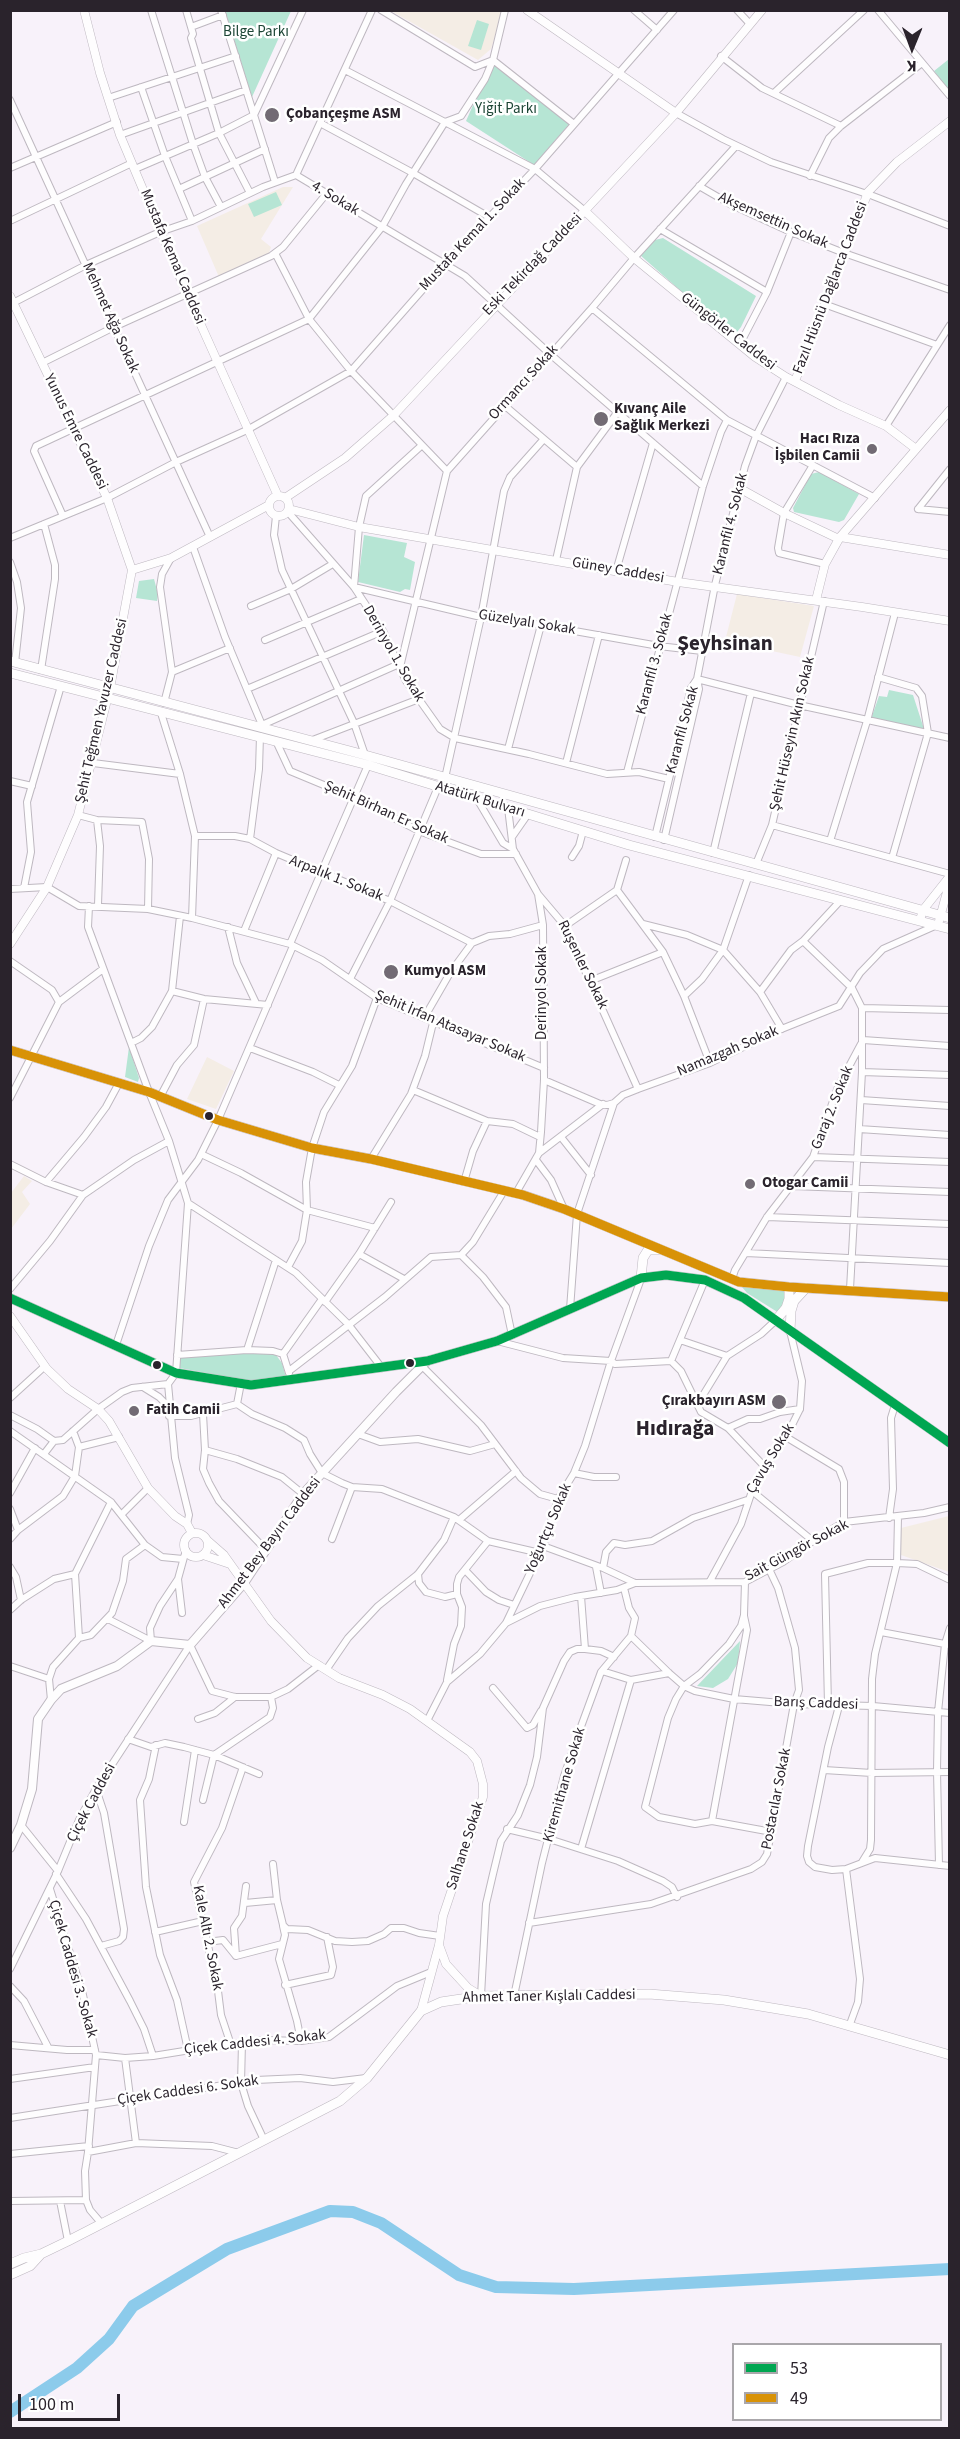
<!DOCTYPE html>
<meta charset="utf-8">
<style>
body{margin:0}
#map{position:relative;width:960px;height:2439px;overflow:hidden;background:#f8f2fa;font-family:"Source Sans 3",sans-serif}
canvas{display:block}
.frame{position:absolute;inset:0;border:12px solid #2a232c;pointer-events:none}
.legend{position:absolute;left:732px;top:2343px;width:210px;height:78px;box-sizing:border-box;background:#fff;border:2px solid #aaa7ab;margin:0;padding:8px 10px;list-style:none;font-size:18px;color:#2a232c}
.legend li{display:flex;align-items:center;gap:12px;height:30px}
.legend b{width:30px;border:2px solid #aaa7ab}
.north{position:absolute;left:882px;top:18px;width:60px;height:60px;-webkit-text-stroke:4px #fff;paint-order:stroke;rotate:181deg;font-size:16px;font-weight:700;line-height:24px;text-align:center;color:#2a232c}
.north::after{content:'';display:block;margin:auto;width:21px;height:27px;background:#2a232c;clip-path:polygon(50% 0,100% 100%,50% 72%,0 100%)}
.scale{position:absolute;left:18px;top:2394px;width:102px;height:27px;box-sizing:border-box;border:3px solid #2a232c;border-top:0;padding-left:8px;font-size:18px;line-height:21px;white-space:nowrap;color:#2a232c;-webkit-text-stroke:4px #fff;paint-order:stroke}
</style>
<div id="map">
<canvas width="960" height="2439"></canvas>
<div class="frame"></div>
<ul class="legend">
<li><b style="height:8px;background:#00a651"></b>53</li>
<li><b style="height:8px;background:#d89207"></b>49</li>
</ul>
<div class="north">K</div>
<div class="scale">100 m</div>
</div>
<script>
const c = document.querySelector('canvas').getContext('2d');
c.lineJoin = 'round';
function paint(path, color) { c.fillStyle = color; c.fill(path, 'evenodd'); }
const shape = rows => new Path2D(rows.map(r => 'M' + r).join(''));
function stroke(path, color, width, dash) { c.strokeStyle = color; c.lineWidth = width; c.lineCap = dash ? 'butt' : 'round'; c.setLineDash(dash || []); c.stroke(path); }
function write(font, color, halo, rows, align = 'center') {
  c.font = font + ' "Source Sans 3",sans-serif'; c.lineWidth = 5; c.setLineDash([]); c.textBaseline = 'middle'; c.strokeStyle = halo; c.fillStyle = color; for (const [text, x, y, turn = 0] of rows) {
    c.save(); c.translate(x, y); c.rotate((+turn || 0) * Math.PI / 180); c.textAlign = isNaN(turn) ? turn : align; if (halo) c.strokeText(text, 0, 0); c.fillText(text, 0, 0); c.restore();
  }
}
paint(shape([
 [391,11,503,11,491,49,478,60],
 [283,187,293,187,261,239,271,247,269,253,219,277,197,226],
 [737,594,814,606,800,657,725,641],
 [207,1057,234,1071,216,1109,187,1099],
 [24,1176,32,1181,22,1192,30,1204,11,1229,11,1193],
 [949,1516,949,1572,901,1555,901,1528]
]), '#f4ede5');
paint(shape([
 [225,11,291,11,252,97],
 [477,20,489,24,481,50,468,46],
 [949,59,949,90,934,71],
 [493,60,571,122,534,165,466,121],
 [276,192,282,205,254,217,248,204],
 [663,238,756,296,741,327,733,337,640,255,655,240],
 [819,472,859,494,844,520,839,522,794,512,793,508,811,474],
 [364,535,407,543,404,557,415,562,410,590,405,589,400,592,358,582],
 [154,579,158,594,157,601,136,598,139,581],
 [889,690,913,695,924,729,871,719,879,696,887,697],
 [129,1047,139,1078,138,1082,125,1077],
 [745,1283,786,1290,787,1296,779,1313,747,1293,742,1287],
 [273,1351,282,1363,286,1377,253,1381,179,1368,177,1355],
 [740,1641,738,1663,728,1679,713,1688,697,1686]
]), '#b6e5d4');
stroke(shape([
 [10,2412,77,2368,109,2339,133,2306,227,2249,330,2211,353,2212,381,2223,459,2275,496,2287,574,2289,950,2269]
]), '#8ccbeb', 12);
const minor = shape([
 [151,10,193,144,205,177,221,207],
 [186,10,193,34,191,38,219,133,250,193],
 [221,10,275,182],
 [381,10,475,67,493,60,574,124],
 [634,10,657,30],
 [737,10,750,24],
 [878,10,950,96],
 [191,27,223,15],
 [721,56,762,88,841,126],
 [345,70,535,169,585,211],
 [141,87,165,156,192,221],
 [774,93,864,10],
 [108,98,236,56],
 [10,100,210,537],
 [676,113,723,139,771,162,873,196,950,226],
 [320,123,413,173,489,217],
 [120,135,246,90],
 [10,168,117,122],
 [135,169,219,133,254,115,303,10],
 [296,175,372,10],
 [810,176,829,138,841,126,922,63],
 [699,186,730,204,791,232,844,253,950,290],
 [179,189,265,149],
 [10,221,132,163],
 [660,229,767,292],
 [275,253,309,319,351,371,447,471],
 [11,304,86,265,160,232,192,221,263,187,296,175,465,276,550,354,703,486],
 [824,304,937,345],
 [592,308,727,420,875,498],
 [740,344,767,292,791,232],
 [42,363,114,327,271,256,283,247,327,193],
 [504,405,577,467],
 [886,426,950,325],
 [813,465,784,513,778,548,779,553,825,564],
 [918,509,950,469],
 [918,509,950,512],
 [288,512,354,587,383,631,406,681,440,729,455,738,529,754,607,774,639,772,669,779],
 [63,516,34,451,36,446,309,319,382,227,406,184,445,122,461,116,485,79,493,60,505,10],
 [276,516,274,535,282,570,354,723,365,755],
 [10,538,107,498,176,462,247,430,351,371,446,263,535,169,674,10],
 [193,547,225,637,262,725,259,727],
 [556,560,577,467,617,413],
 [10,562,17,582,21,608,15,663],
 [616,571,653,443],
 [354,587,481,617,524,622,659,646,702,651],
 [354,587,359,527,366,496,421,446],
 [251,606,291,589,331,565],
 [265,640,361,599],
 [400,667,447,471,592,308,634,258,736,146],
 [41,670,55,579,55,565,44,524],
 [172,672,230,648],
 [878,677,916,688,922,696,928,733,892,858],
 [697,679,799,705,950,738],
 [247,689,383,631],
 [164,703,172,672,160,587,162,574,171,558],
 [161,713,180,774,195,836,192,918],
 [262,725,399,664],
 [276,741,290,771,355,798,419,831,481,854,516,854],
 [310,741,419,699],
 [508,749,541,625],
 [93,763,180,774],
 [566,763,599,635],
 [627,772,703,486,721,432,727,420],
 [445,778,481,617,504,491,510,477,543,440],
 [10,781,32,786],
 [477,799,503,843,513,849],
 [508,808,513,849,538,894,565,926,638,1089],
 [78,815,97,820,142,822,149,859,148,909],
 [97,820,100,846,98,905],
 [772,825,950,874],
 [195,836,235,836,250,839,276,853,390,901,472,943],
 [512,837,528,814],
 [655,837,691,688,697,679,715,585,745,466,756,436,786,377],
 [250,839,259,769,260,736],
 [664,840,699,689,697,679],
 [830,841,867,721,895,613],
 [713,853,751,693],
 [572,857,579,846,583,831],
 [626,860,617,890,663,952,684,996,710,1063],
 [756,864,772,825,824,601],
 [24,888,31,852,27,802,61,686],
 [10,889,47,887,79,906,148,909,192,918,290,944,322,960,377,998,544,1068],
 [89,906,88,927,149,1092,169,1141,188,1203,296,1273,348,1324,382,1368],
 [643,924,687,935,723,950,760,992,782,1029],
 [565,926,617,890],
 [228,927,237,963,256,1003],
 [244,931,276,853],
 [803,941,852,988,862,1008,862,1072,850,1289],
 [290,944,368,765],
 [10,961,52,990,59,1002],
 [350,979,390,901,438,787],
 [590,981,663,952],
 [172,991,204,999,268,1005],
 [760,992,791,950,803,941,841,900],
 [684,996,702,979,723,950,749,875],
 [862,1008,950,1010],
 [424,1018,450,973,472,943,489,936,510,934,543,925],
 [863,1040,950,1046],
 [131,1043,141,1038,152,1027,172,991,180,916],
 [250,1048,313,1072,339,1085],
 [862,1072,950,1075],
 [544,1080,600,1104,607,1105,614,1103],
 [413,1090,487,1121,513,1124,540,1137],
 [160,1097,177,1065,194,1045,204,999],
 [10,1098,59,1002,103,969],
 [861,1100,950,1106],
 [859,1129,950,1135],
 [561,1137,591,1175],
 [539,1153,603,1104],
 [201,1154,241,1173,307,1210,375,1228],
 [813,1157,950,1162],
 [371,1159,411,1094,425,1056,433,1023],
 [536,1160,551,1180,564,1209],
 [10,1164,46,1182,83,1195],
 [46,1182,84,1137,106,1107,119,1083],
 [464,1182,473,1151,487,1121],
 [792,1186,950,1192],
 [516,1193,539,1153,541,1132,544,1080,543,925,538,894],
 [767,1217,950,1224],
 [746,1253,950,1263],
 [359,1254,404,1279],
 [461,1255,483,1277,506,1307,512,1335],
 [461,1255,473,1242,504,1191],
 [288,1267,302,1241,307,1210,306,1182,312,1148,324,1112,352,1066,377,998],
 [732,1279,735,1270,767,1217,813,1157,838,1087,861,1044],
 [10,1289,50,1241,83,1195,134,1160,169,1141],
 [325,1302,359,1254,391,1202],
 [570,1309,577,1214,614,1103,623,1095,638,1089,710,1063,779,1030,839,1006,860,973,883,949,937,925],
 [680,1340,727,1356],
 [497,1341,563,1358,611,1361,615,1364,671,1361,681,1371,701,1412,728,1428,765,1467],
 [116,1345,149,1246,168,1200,198,1160,218,1120,293,946],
 [247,1350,276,1260],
 [283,1354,322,1299],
 [177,1355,247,1350,273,1351,283,1354,289,1373],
 [671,1361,705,1280],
 [422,1366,481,1425,521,1478,540,1494,558,1499],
 [289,1371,385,1297,431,1257,461,1255],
 [143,1387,159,1397,168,1406],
 [10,1398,45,1366],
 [237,1404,241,1383],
 [697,1405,727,1356,761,1334,775,1321],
 [203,1414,205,1450,203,1469,209,1483,219,1501,266,1550],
 [10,1415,37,1429,54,1441],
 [169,1416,191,1416,237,1404,252,1414,285,1428,304,1440,310,1454,322,1473,342,1483,352,1487,382,1489,454,1517,488,1541,540,1553],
 [728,1428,748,1419,760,1419,780,1412,800,1409],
 [10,1431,111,1502,145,1545,162,1557,183,1559],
 [358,1434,380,1442,418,1439,470,1451,495,1444],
 [786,1437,839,1469,844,1482,844,1522],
 [79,1447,119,1437],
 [205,1450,237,1459,282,1477,303,1494],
 [44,1454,54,1441,63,1440,98,1409,122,1392,132,1388,168,1384],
 [574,1473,594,1477,616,1477],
 [752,1491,813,1541],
 [10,1493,35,1448],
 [10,1509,18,1530],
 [122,1514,148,1488],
 [889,1518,893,1489,891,1418,895,1405],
 [459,1520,516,1471],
 [187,1524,189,1515,175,1458,168,1384,176,1373,188,1203],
 [10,1539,18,1530,63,1496,75,1476,79,1447,73,1431],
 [332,1539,352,1487],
 [543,1546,603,1568,635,1583,745,1582,783,1562,813,1541,844,1522,924,1513,950,1507],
 [10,1567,16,1577,21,1600],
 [596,1567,601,1593],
 [603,1568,606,1552,614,1543,625,1545,652,1541,693,1518,747,1500],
 [465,1570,486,1592,499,1600,514,1605],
 [418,1574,419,1583,426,1592,445,1597,457,1594],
 [178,1579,182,1613],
 [710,1581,741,1524,752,1491,765,1467,786,1437,800,1409,802,1381,790,1331],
 [745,1582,744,1615,741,1626,729,1644,700,1674,684,1686,676,1699,668,1718,645,1807,659,1817,695,1824,712,1821,772,1832],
 [581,1596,585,1649],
 [10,1610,21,1600,54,1579,75,1574],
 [108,1619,151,1641],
 [506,1623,540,1606,575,1597,617,1590,635,1583],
 [881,1632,950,1645],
 [631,1636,669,1673,684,1686,695,1691,734,1699,794,1704,873,1706,950,1713],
 [79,1638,91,1635,112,1613,123,1581,126,1559,145,1545],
 [151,1641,150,1628,160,1606,178,1579,186,1550],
 [190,1645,212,1691,235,1697,271,1697,288,1689,319,1665],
 [10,1666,49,1679],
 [326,1670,348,1638,378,1606,418,1574,444,1540,454,1517],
 [602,1671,631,1680,669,1673],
 [447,1680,454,1644,461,1626,462,1607,457,1594,457,1584,459,1577,488,1541],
 [493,1688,527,1728,533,1725,541,1711],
 [51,1700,49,1679,53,1667,79,1638,75,1574,111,1502],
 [828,1705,825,1574,868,1563,897,1563,917,1564,950,1580],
 [839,1706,828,1747,808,1846,807,1856,809,1862,815,1867,832,1870,846,1869,875,1858,950,1866],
 [198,1719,215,1713,235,1697],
 [427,1721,447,1682,480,1654,506,1623,543,1546,558,1499,574,1473,585,1446,611,1361,641,1279],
 [128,1739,151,1747,165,1743,184,1747,214,1755,259,1774],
 [156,1745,149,1779,140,1800,146,1887,160,1955,177,2000,188,2050],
 [824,1770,872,1773,950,1772],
 [96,1789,104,1813,124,1929,123,1937,119,1941,101,1946],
 [203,1800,214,1755,270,1717,273,1708,271,1697],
 [712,1821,747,1630,744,1616],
 [184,1822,195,1750],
 [21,1825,58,1871],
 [507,1829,549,1839,618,1861,663,1881,672,1887,677,1897],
 [581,1849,631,1680],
 [862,1862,870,1849,871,1840,872,1679,875,1654,897,1563,898,1517],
 [273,1864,277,1900,283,1925,287,1929,308,1930,335,1941,352,1942,368,1941,384,1934,391,1928,404,1928,419,1933,440,1936],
 [939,1865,937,1771,938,1712,945,1644,950,1628],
 [846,1869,860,1979,858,2002,850,2024],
 [56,1874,86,1919,130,2001,144,2029,153,2056],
 [50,1889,83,1995,96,2055,88,2152,85,2171,86,2200,90,2210,102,2224],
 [245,1903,277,1900],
 [529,1923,651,1904,751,1869,762,1862,767,1854,794,1704,799,1690,795,1648,778,1588,769,1569],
 [283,1926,285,1935,279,1959,297,2021,301,2041],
 [155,1932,203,1921],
 [207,1942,223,1940,236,1956,282,1944],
 [236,1956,234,1928,242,1916,246,1886],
 [10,1969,58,1871,79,1820,96,1789,190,1645],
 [285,1985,331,1975,333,1967,327,1937],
 [10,1986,24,2001,48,2047],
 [481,1996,486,1904,493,1874,501,1841,518,1815,530,1785,537,1757,543,1708,564,1661,570,1652,577,1649,585,1649,601,1651,614,1657],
 [514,1996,542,1863,564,1776,579,1732,601,1672,631,1636,635,1618,629,1608,624,1588],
 [242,2043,241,2083,248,2106,264,2140],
 [10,2045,67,2050,95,2050],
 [231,2045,221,2015,215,1967,211,1959,194,1882,222,1828,243,1767],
 [96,2055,125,2058,153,2056,209,2047,266,2040,301,2041,329,2037,397,1986,431,1972],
 [125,2058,136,2143],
 [10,2079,95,2067],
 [10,2118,256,2080,300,2078,333,2082,366,2078],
 [88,2152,136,2143,212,2146,239,2153],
 [10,2154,89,2146],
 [10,2201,86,2200],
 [60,2201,68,2241]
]);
const tertiary = shape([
 [84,10,100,73,120,135,187,294,278,496],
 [527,10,676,113],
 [866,194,897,162,950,121],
 [585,211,634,258,755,357,786,377,839,405,886,426,916,449],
 [10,296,107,498,132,570,110,688,78,815,47,887,10,944],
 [795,381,867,195],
 [739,488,784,513,839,539],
 '269 506a10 10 0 1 1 20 0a10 10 0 1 1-20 0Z',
 [285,498,345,458,393,416,676,113,762,10],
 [289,509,359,527,678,582,862,607,950,621],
 [840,537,950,555],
 [132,570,171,558,269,505],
 [816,600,825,564,840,537,950,410],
 [920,920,923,910,950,876],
 [939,921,950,881],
 [10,1316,47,1369,68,1389,98,1409,109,1421,148,1488,175,1516,187,1524,192,1533],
 '184 1545a12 12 0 1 1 24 0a12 12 0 1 1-24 0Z',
 [208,1541,224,1555,271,1621,307,1658,339,1678,383,1695,410,1709,470,1752,477,1761,483,1784,483,1797,443,1916,439,1945,421,2011],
 [203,1555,230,1564],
 [439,1945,446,1964,468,1988,481,1996]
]);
const secondary = shape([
 [10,1848,21,1825,32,1789,38,1719,51,1700,61,1689,117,1666,151,1641,190,1645,244,1583,303,1494,396,1392,427,1361]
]);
const primary = shape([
 [10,661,365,755,950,918],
 [10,673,368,765,629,845,950,929],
 [10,1050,149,1092,218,1120,312,1148,371,1159,523,1195,564,1209,739,1282,789,1287,950,1297],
 [641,1278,643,1258,648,1250,658,1250],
 [10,1298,176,1373,251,1385,427,1361,497,1341,641,1278,666,1275,705,1280,744,1298,950,1443],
 [775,1321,786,1308,789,1299,789,1287],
 [790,1331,791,1311,794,1301,806,1288],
 [10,2264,24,2258,41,2254,68,2241,340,2101,367,2078,421,2011,441,2002,481,1996,649,1994,724,2000,808,2014,950,2055],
 [10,2275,30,2266,41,2254]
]);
stroke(minor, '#beb8c0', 8);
stroke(tertiary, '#beb8c0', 9);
stroke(secondary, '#beb8c0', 10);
stroke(primary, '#beb8c0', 10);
stroke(minor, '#fefdfe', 6);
stroke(tertiary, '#fefdfe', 8);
stroke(secondary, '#fefdfe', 8);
stroke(primary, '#fefdfe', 9);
stroke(shape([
 [10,1298,176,1373,251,1385,427,1361,497,1341,641,1278,666,1275,705,1280,744,1298,950,1443]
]), '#00a651', 9);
stroke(shape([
 [10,1050,149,1092,218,1120,312,1148,371,1159,523,1195,564,1209,739,1282,789,1287,950,1297]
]), '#d89207', 9);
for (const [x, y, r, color] of [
 [272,115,8,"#726b74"],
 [601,419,8,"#726b74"],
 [872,449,6,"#726b74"],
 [391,972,8,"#726b74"],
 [209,1116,5,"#2a232c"],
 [750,1184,6,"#726b74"],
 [410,1363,5,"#2a232c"],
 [157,1365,5,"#2a232c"],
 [779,1402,8,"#726b74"],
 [134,1411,6,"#726b74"]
]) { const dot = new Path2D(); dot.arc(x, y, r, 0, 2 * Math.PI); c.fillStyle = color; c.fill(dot); stroke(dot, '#fff', 2); }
write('15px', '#1c4535', '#fff', [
 ["Bilge Parkı",256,33],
 ["Yiğit Parkı",506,110]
]);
write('bold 15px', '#2a232c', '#fff', [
 ["Çobançeşme ASM",286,115],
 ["Kıvanç Aile",614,410],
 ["Sağlık Merkezi",614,427],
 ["Hacı Rıza",860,440,"right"],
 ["İşbilen Camii",860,457,"right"],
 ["Kumyol ASM",404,972],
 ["Otogar Camii",762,1184],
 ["Çırakbayırı ASM",766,1402,"right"],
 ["Fatih Camii",146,1411]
], 'left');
write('15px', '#2a232c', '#fff', [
 ["4. Sokak",335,199,31],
 ["Akşemsettin Sokak",773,221,24],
 ["Mustafa Kemal 1. Sokak",473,235,-47],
 ["Mustafa Kemal Caddesi",172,257,67],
 ["Eski Tekirdağ Caddesi",533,265,-46],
 ["Fazıl Hüsnü Dağlarca Caddesi",831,288,-69],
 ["Mehmet Ağa Sokak",110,318,66],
 ["Güngörler Caddesi",728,332,38],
 ["Ormancı Sokak",524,383,-48],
 ["Yunus Emre Caddesi",75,432,64],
 ["Karanfil 4. Sokak",731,524,-76],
 ["Güney Caddesi",618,571,10],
 ["Güzelyalı Sokak",527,623,9],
 ["Derinyol 1. Sokak",393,654,60],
 ["Karanfil 3. Sokak",655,664,-75],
 ["Şehit Teğmen Yavuzer Caddesi",102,711,-77],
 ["Karanfil Sokak",683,730,-75],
 ["Şehit Hüseyin Akın Sokak",793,734,-77],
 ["Atatürk Bulvarı",480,800,17],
 ["Şehit Birhan Er Sokak",386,813,24],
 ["Arpalık 1. Sokak",336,879,22],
 ["Ruşenler Sokak",582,965,64],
 ["Derinyol Sokak",543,993,-90],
 ["Şehit İrfan Atasayar Sokak",450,1027,23],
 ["Namazgah Sokak",728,1052,-23],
 ["Garaj 2. Sokak",833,1108,-68],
 ["Çavuş Sokak",771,1459,-59],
 ["Yoğurtçu Sokak",549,1529,-67],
 ["Ahmet Bey Bayırı Caddesi",270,1543,-53],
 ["Sait Güngör Sokak",797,1551,-28],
 ["Barış Caddesi",816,1704,2],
 ["Kiremithane Sokak",565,1785,-74],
 ["Postacılar Sokak",777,1799,-79],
 ["Çiçek Caddesi",92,1803,-62],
 ["Salhane Sokak",466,1846,-72],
 ["Kale Altı 2. Sokak",207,1938,79],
 ["Çiçek Caddesi 3. Sokak",72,1969,74],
 ["Ahmet Taner Kışlalı Caddesi",549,1997,-1],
 ["Çiçek Caddesi 4. Sokak",255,2043,-6],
 ["Çiçek Caddesi 6. Sokak",188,2091,-8]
]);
write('bold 21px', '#2a232c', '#fff', [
 ["Şeyhsinan",725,645],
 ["Hıdırağa",675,1430]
]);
</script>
